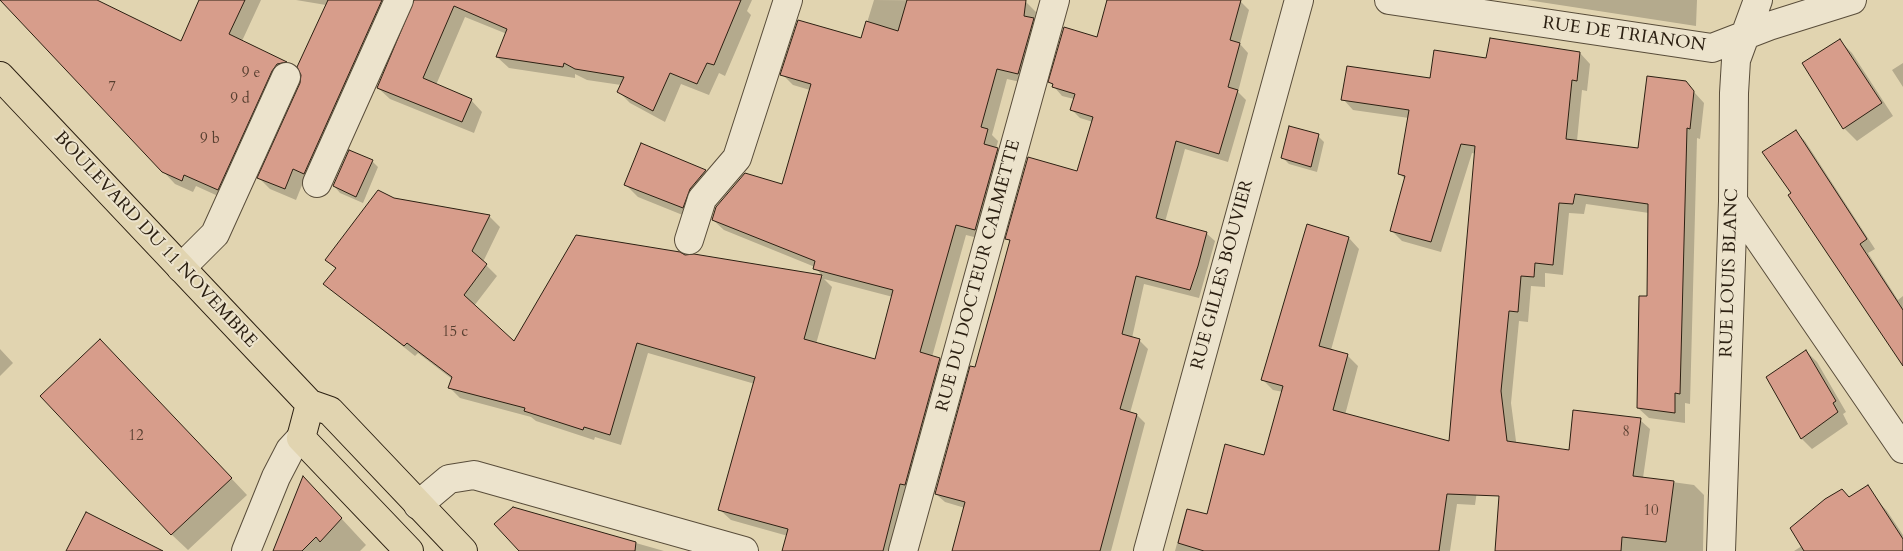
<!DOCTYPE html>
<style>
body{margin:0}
canvas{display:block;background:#e1d4b0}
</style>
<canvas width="1903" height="551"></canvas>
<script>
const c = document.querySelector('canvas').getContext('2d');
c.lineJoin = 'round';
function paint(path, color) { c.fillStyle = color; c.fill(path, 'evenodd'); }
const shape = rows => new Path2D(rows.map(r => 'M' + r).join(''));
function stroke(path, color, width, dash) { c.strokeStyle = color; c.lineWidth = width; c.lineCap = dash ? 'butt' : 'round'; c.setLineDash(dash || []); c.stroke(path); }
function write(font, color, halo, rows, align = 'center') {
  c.font = font + ' Cardo,serif'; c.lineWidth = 4; c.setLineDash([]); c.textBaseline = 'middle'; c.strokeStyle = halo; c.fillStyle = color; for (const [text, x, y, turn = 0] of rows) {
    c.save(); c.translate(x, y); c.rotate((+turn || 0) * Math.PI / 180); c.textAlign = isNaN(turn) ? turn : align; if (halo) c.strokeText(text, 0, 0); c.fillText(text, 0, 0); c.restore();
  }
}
paint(shape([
 [2,0,95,0,181,43,200,0,261,0,242,41,286,63,296,73,229,201,196,186,193,192,175,184],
 [296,0,400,0,304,180,296,200,270,189,259,178,301,84,326,5],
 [415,0,752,0,747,11,751,15,725,76,719,73,709,95,681,84,665,122,630,103,618,91,621,85,587,80,575,74,575,78,509,68,497,57,507,34,465,17,436,85,471,100,482,112,474,133,390,99,378,88],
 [874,0,1025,1,1036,12,1035,21,1044,30,1029,84,1007,79,992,135,998,141,996,149,1008,160,986,240,966,235,932,357,940,359,950,369,896,551,783,551,788,536,731,520,720,510,755,384,648,353,621,445,595,437,594,440,536,421,531,417,460,398,449,387,452,379,418,353,415,356,325,284,336,269,327,260,394,200,489,216,500,227,483,262,497,276,474,306,514,343,684,256,694,256,823,277,815,267,724,230,713,220,783,186,810,90,793,85,782,74,862,39],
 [824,279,893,297,876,360,816,344,832,287],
 [1108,0,1230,0,1241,2,1249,10,1240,44,1248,53,1238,92,1246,100,1228,162,1185,149,1165,222,1206,233,1215,241,1199,298,1144,284,1132,338,1139,340,1148,349,1130,413,1137,415,1145,423,1111,551,953,551,965,508,945,502,936,494,976,369,1011,243,1007,238,1077,173,1093,122,1080,118,1071,109,1074,99,1062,96,1050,82,1098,38],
 [1527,0,1697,0,1696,26],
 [1840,41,1852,53,1893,116,1857,141,1844,128,1804,64],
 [1580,53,1590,64,1587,91,1582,90,1577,141,1640,150,1685,82,1704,103,1700,139,1697,138,1690,404,1685,403,1685,423,1649,418,1638,408,1648,297,1649,213,1586,204,1584,214,1569,213,1563,275,1545,273,1545,287,1531,286,1528,322,1519,321,1511,403,1519,464,1571,451,1640,420,1650,429,1643,478,1694,485,1704,495,1703,551,1508,551,1518,476,1480,470,1475,505,1457,504,1450,551,1175,551,1186,510,1208,516,1265,456,1283,392,1273,390,1262,379,1349,238,1359,249,1331,350,1347,355,1358,366,1345,415,1450,443,1476,154,1472,153,1441,252,1402,241,1391,230,1406,180,1400,174,1409,118,1353,110,1343,99,1431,79,1488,60],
 [1903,63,1903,87,1892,70],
 [1796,132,1805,141,1875,249,1868,253,1898,300,1903,296,1903,363,1793,193],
 [1318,136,1324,142,1317,172,1289,164,1282,157],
 [642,145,706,171,718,183,695,220,638,197,626,185],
 [372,161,378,167,363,203,340,193,334,186],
 [0,349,13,363,0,376],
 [1806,351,1817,362,1846,412,1843,414,1848,424,1812,449,1802,439],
 [117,357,247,495,188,550,171,534],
 [315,490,366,545,360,551,274,551],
 [1876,499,1887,511,1903,535,1903,551,1794,551],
 [513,508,664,551,520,551]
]), '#0003');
const building = shape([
 [0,0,97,0,181,41,199,0,245,0,229,34,287,62,277,64,272,71,218,190,184,175,182,181,162,172,0,0],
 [328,0,382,0,304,174,293,169,285,189,257,178,300,83,301,75,297,67,328,0],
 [414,0,741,0,714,65,707,63,697,84,670,73,653,111,617,92,624,77,575,69,564,63,563,67,496,57,507,29,454,6,423,78,472,99,462,122,377,88,414,0],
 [907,0,1026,0,1024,16,1034,18,1018,74,997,69,981,127,988,129,984,144,998,148,975,230,956,225,920,352,940,358,905,485,900,484,883,551,782,551,788,529,718,510,755,377,637,343,610,435,584,427,583,430,524,411,525,408,448,388,452,377,407,343,404,346,323,284,336,268,325,260,378,190,394,198,490,215,472,251,487,264,464,295,514,341,576,235,680,252,685,255,694,254,822,275,804,339,875,359,893,290,813,269,815,261,712,220,716,207,745,173,782,184,811,84,780,75,798,20,861,38,866,21,898,31,907,0],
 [1107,0,1241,0,1230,40,1240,43,1228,87,1238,90,1219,154,1176,141,1156,218,1207,232,1198,266,1190,290,1136,276,1122,334,1140,339,1120,409,1137,414,1100,551,952,551,965,502,935,494,970,366,975,367,994,299,1010,240,1005,239,1028,157,1077,171,1093,117,1070,110,1075,94,1052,87,1053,84,1048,82,1064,27,1097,37,1107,0],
 [1490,38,1580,52,1577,81,1572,80,1566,139,1638,148,1647,76,1686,81,1694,91,1690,129,1687,128,1680,394,1675,393,1675,413,1637,408,1639,296,1647,296,1648,204,1575,194,1573,204,1559,203,1553,265,1535,263,1534,277,1521,276,1518,312,1509,311,1501,391,1507,441,1569,450,1573,410,1641,418,1633,476,1674,481,1666,542,1622,537,1621,551,1495,551,1499,496,1447,494,1439,551,1204,551,1178,543,1187,509,1207,514,1225,444,1264,455,1283,386,1261,380,1307,224,1349,237,1319,346,1348,354,1333,410,1449,441,1475,146,1461,144,1431,242,1390,231,1405,176,1398,174,1409,110,1341,100,1347,66,1430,78,1434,50,1486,58,1490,38],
 [1840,39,1882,103,1843,129,1802,63,1840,39],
 [1289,126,1319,134,1311,167,1281,158,1289,126],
 [1796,130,1867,239,1860,244,1903,310,1903,366,1788,195,1791,193,1762,152,1796,130],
 [641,143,706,170,690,189,683,208,624,185,641,143],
 [349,150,373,160,356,197,333,186,349,150],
 [100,339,232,478,171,535,40,396,100,339],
 [1806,350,1836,401,1833,403,1838,412,1801,439,1766,377,1806,350],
 [303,476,342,518,320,542,316,537,302,551,273,551,303,476],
 [1868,485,1903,539,1903,551,1804,551,1790,528,1825,499,1842,489,1849,497,1868,485],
 [513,507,636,542,635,551,519,551,494,524,513,507],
 [86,512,163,551,66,551,86,512]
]);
paint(building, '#d79d8b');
stroke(building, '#2c2012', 1);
const minor = shape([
 [1389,0,1712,48,1769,26,1852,0],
 [317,183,399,0],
 [1733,201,1903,449],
 [689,240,702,199,737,158,788,0],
 [181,268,215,234,286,77],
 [418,505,449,479,474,475,744,551],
 [246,551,276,477,290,450,301,438],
 [903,551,1055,0],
 [1148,551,1299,0],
 [1721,551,1733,201,1734,93,1736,60,1758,0]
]);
const major = shape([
 [0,76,310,404,330,411,463,551],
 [310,404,301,438,409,551]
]);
stroke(minor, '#594d3a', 30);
stroke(major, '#2c2012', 30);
stroke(minor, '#ece3cc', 28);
stroke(major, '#e1d4b0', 28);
write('15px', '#573f30', null, [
 ["9 e",251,74],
 ["7",112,88],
 ["9 d",240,100],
 ["9 b",210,140],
 ["15 c",455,333],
 ["8",1626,433],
 ["12",136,437],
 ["10",1651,512]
]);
write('18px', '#2c2012', '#ece3cc', [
 ["RUE DE TRIANON",1624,35,8],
 ["BOULEVARD DU 11 NOVEMBRE",155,240,47],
 ["RUE LOUIS BLANC",1730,273,-88],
 ["RUE GILLES BOUVIER",1223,275,-75],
 ["RUE DU DOCTEUR CALMETTE",979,276,-75]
]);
</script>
